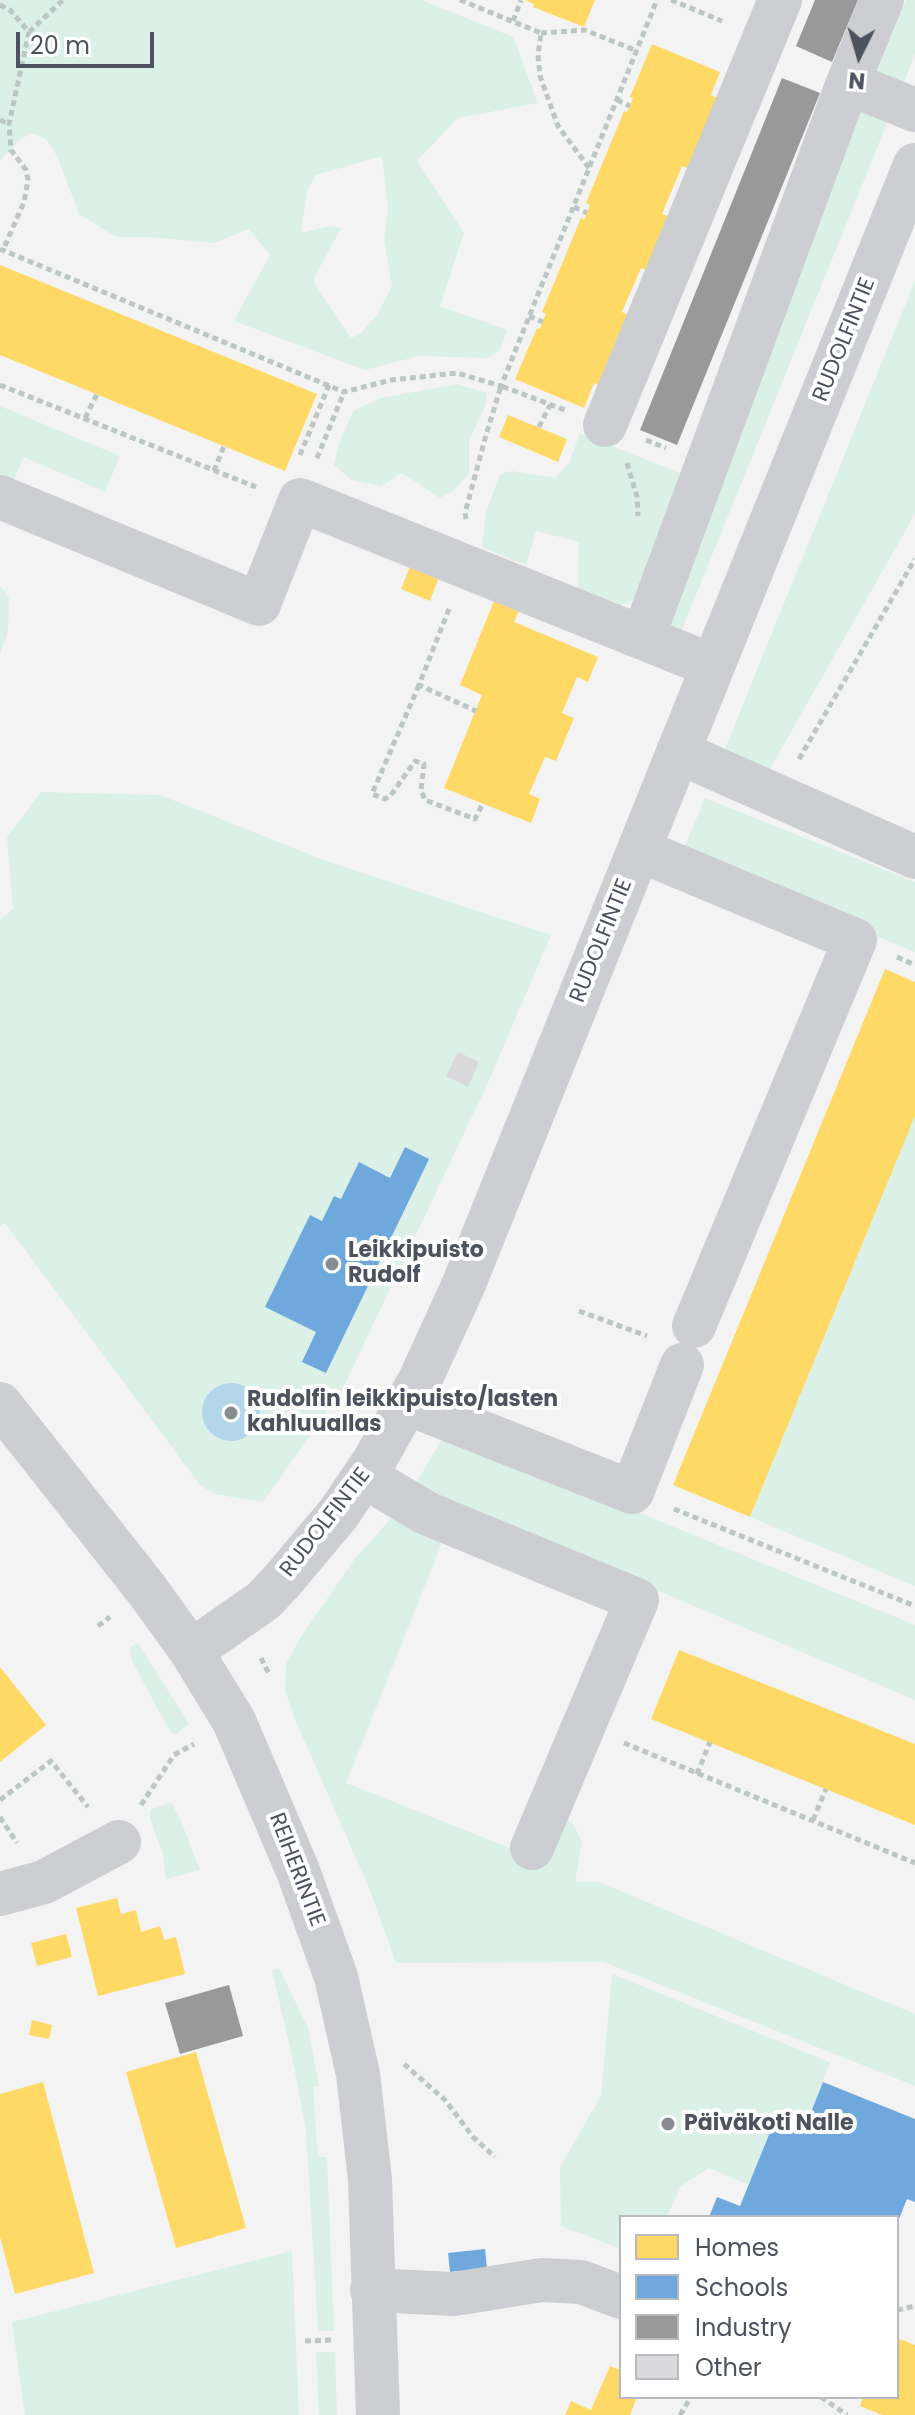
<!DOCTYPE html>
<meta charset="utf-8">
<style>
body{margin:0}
#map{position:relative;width:915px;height:2415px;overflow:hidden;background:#f4f3f3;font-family:Poppins,sans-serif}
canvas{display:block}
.legend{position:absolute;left:619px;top:2215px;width:280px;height:184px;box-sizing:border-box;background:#fff;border:2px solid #b7babf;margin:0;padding:10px 14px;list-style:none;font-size:24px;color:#4c535e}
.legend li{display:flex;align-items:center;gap:16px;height:40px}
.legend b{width:40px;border:2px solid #b7babf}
.north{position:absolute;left:819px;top:16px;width:80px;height:80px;-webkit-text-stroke:6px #fff;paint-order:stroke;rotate:185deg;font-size:22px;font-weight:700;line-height:32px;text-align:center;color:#4c535e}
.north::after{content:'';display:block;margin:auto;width:28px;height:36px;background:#4c535e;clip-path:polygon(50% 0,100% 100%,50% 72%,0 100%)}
.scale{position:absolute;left:16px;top:32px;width:138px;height:36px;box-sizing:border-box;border:4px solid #4c535e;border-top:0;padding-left:10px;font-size:24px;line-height:28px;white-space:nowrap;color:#4c535e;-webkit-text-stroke:6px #fff;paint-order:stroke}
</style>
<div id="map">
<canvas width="915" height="2415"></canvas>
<ul class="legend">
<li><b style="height:22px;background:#ffd966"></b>Homes</li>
<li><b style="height:22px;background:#6fa8dc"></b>Schools</li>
<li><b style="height:22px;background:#999"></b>Industry</li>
<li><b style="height:22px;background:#dadadc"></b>Other</li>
</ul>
<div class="north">N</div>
<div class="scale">20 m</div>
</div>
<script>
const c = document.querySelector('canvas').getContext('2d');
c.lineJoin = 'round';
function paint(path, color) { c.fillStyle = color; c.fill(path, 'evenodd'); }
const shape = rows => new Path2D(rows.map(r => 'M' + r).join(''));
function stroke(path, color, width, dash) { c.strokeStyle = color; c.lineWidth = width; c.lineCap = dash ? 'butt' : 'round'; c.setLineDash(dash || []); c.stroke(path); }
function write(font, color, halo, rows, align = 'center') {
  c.font = font + ' Poppins,sans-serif'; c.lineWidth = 8; c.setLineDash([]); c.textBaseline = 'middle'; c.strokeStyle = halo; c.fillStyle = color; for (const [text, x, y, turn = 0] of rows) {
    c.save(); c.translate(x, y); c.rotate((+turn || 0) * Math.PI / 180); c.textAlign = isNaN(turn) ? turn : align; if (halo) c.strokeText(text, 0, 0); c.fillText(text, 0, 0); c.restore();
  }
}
paint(shape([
 [0,0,421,0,513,37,538,103,458,118,417,161,464,233,440,306,507,330,500,350,488,358,419,356,365,370,234,321,270,255,249,229,214,243,149,237,116,237,79,214,58,158,46,139,31,133,17,142,0,161],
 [382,156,388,209,384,240,392,286,377,315,360,334,351,338,315,285,314,278,341,228,330,226,301,233,307,191,316,175],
 [906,0,915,0,915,54,901,89,875,76],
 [861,111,888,121,681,632,669,625,664,605],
 [915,281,915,514,767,774,722,756],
 [457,384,487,393,486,404,469,441,469,473,454,490,440,498,402,473,381,486,351,480,334,465,339,443,354,410,381,398],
 [0,406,120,456,105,492,24,457,14,479,0,475],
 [580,433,689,477,660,559,632,601,609,609,578,595,579,542,536,531,526,565,482,547,486,512,500,474,512,471,555,478,569,463],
 [0,586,9,598,8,631,0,654],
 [41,792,160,795,326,861,551,935,486,1087,342,1390,263,1502,214,1494,200,1485,5,1223,0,1226,0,920,13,909,7,837],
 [705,798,915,882,915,952,681,856],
 [915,1116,915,1586,750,1517],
 [445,1434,915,1625,915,1700,456,1505,416,1483],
 [394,1515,444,1538,346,1783,540,1860,556,1817,572,1822,582,1842,575,1882,599,1882,915,2014,915,2086,604,1962,396,1963,369,1888,294,1717,285,1690,286,1664,302,1635,354,1560],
 [138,1643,189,1724,176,1734,171,1733,132,1661,130,1647],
 [168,1803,172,1804,181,1821,200,1870,166,1879,163,1855,150,1818,150,1810],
 [279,1968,308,2028,319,2086,313,2086,318,2157,327,2157,334,2331,318,2331,306,2130,292,2056,272,1970],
 [612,1974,830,2062,805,2127,776,2115,749,2185,709,2168,681,2186,667,2217,621,2217,621,2249,561,2226,560,2167,601,2096],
 [292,2251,299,2415,25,2415,12,2322],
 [316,2352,335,2352,337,2415,319,2415]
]), '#dbf0e6');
paint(shape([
 '202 1412a29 29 0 1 1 58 0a29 29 0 1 1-58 0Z'
]), '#b4d6e9');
paint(shape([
 [525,0,595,0,584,27,533,7,534,4],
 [652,44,720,72,711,95,719,99,690,169,682,166,662,214,671,217,649,271,641,268,622,312,631,316,602,386,594,383,584,408,515,379,537,328,540,329,546,314,542,312,581,218,584,220,590,205,586,203,624,111,627,112,630,106,633,98,630,97],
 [0,265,317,394,285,471,0,355],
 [508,415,567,439,558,462,499,437],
 [410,566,439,577,430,601,401,589],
 [494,601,519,611,514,622,598,657,588,682,577,677,562,713,574,718,556,761,545,757,529,794,540,799,531,823,444,788,482,695,460,685],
 [885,969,915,982,915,1116,750,1517,673,1485],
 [679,1650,915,1744,915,1825,651,1719],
 [0,1667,46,1725,0,1762],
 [117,1898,121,1914,136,1910,141,1932,160,1926,164,1940,176,1937,185,1974,98,1996,76,1908],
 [66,1934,72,1957,37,1966,31,1943],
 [32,2020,52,2025,49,2039,29,2035],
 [196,2052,246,2228,176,2248,126,2072],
 [43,2082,94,2273,15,2294,0,2237,0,2094],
 [897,2338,915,2345,915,2415,882,2415,860,2406,863,2397,897,2397],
 [610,2366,621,2370,621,2397,637,2397,630,2415,565,2415,571,2401,591,2410]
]), '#ffd966');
paint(shape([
 [405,1147,429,1159,326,1373,302,1362,316,1332,265,1307,310,1215,322,1221,334,1196,341,1199,359,1162,390,1178],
 [823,2082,915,2119,915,2202,907,2199,897,2224,897,2217,709,2217,717,2197,740,2206,777,2115,805,2127],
 [485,2249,487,2268,450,2272,448,2253]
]), '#6fa8dc');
paint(shape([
 [815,0,858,0,832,62,796,46],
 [782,78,820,93,677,445,640,430],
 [229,1985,243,2036,180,2054,165,2003]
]), '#999');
paint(shape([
 [458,1052,479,1062,468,1087,446,1076]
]), '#dadadc');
stroke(shape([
 [460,0,541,33,538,55,540,76,558,126,589,168],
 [671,0,722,21],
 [0,5,10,10,29,32,9,124,11,150,26,170,28,180,24,202,3,250],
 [513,21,521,0],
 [29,32,63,0],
 [541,33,585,30,637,51],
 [617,100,630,106],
 [0,120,9,124],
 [574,207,587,213],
 [0,249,344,392,391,380,457,373,501,386,657,0],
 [529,316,543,322],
 [0,385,256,487],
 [85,418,97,394],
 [539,427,550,405],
 [646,440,666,448],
 [300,455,329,385],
 [317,458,344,392],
 [627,463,637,497,638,516],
 [214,471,224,446],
 [466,519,465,513,486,435,501,386,565,410],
 [449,609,419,685,476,711],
 [419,685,372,794,385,799,391,795,415,761,424,764,421,790,425,800,475,819,483,803],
 [799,759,915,559],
 [897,957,915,965],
 [579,1311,647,1336],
 [674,1509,915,1606],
 [98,1626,110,1617],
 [261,1658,269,1674],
 [624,1743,915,1863],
 [697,1774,710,1742],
 [0,1800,51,1761,88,1807],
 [141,1805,174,1755,194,1744],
 [0,1817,17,1843],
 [813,1820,826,1789],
 [404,2064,445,2100,473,2137,495,2157],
 [897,2310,915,2306],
 [305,2341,332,2340],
 [821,2397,847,2415],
 [680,2415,691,2397]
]), '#bcc6c4', 5, [6, 4]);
stroke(shape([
 [848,83,915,110],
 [605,425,780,0],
 [0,497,259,604,300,500,713,666],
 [643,637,848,83,882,0],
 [678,752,915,857],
 [639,850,855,940,694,1326],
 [407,1403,632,1492,682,1365],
 [0,1404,147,1590,191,1651,234,1721,298,1871,336,1977,358,2074,370,2180,378,2415],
 [364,1476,426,1513,637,1600,532,1848],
 [191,1651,263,1601,282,1581,339,1513,374,1461,420,1380,463,1286,915,165],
 [0,1894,44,1882,119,1842],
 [372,2290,454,2294,542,2280,581,2282,621,2297]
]), '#cdced1', 44);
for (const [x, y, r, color] of [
 [332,1264,8,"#878b92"],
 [231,1413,8,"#878b92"],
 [668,2124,8,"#878b92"]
]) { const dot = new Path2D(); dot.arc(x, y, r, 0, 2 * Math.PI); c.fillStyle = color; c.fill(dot); stroke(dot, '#fff', 3); }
write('22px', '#4c535e', '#fff', [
 ["RUDOLFINTIE",845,340,-68],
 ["RUDOLFINTIE",602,941,-68],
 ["RUDOLFINTIE",326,1523,-52],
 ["REIHERINTIE",296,1870,69]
]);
write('bold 22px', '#4c535e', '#fff', [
 ["Leikkipuisto",348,1251],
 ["Rudolf",348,1276],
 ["Rudolfin leikkipuisto/lasten",247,1400],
 ["kahluuallas",247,1425],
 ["Päiväkoti Nalle",684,2124]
], 'left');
</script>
